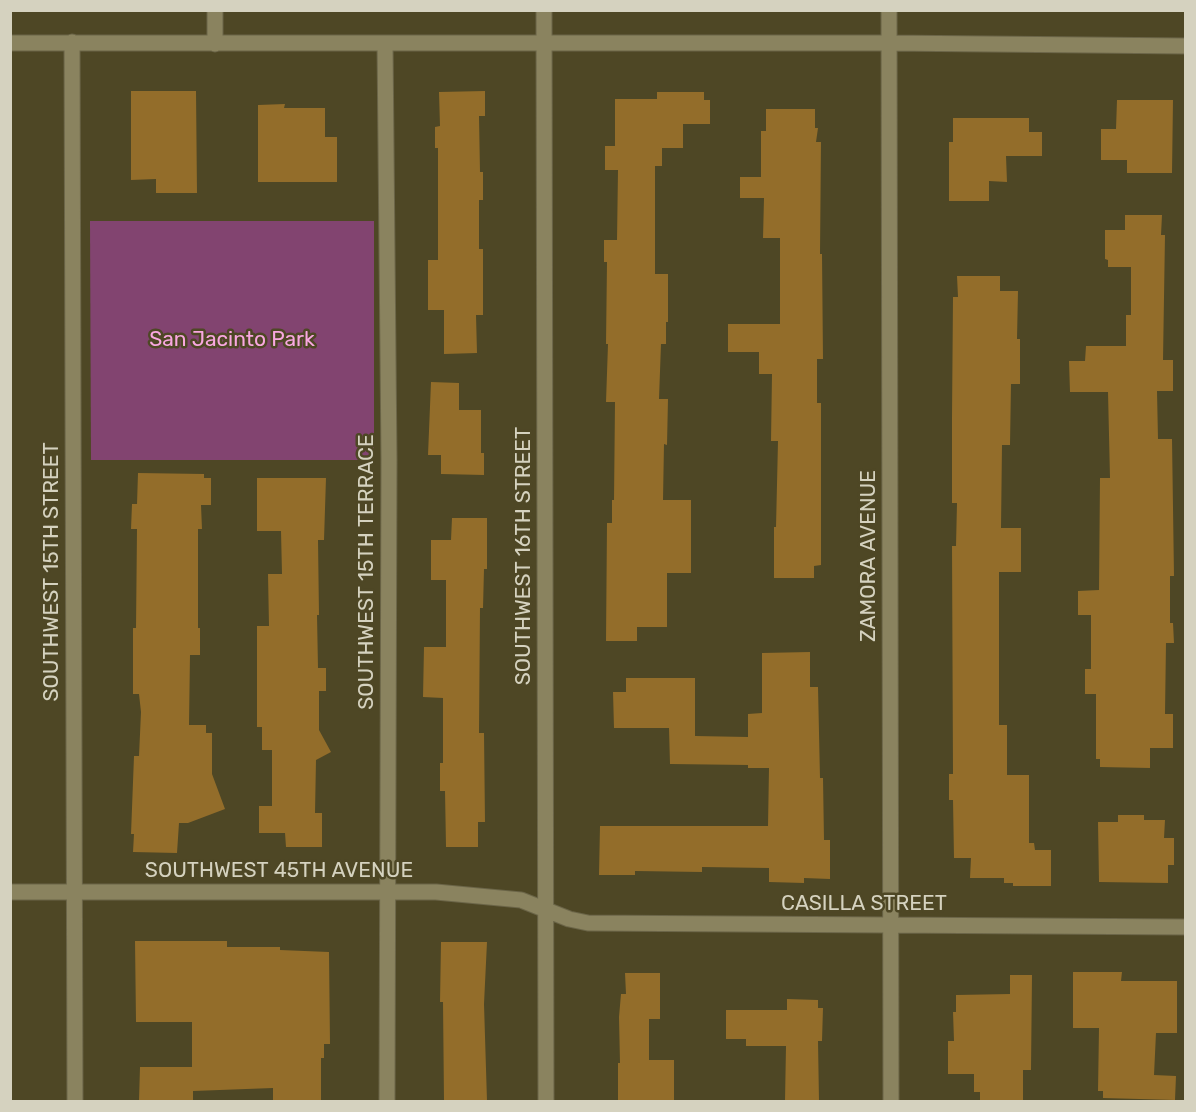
<!DOCTYPE html>
<style>
body{margin:0}
#map{position:relative;width:1196px;height:1112px;overflow:hidden;background:#4e4725;font-family:Rubik,sans-serif}
canvas{display:block}
.frame{position:absolute;inset:0;border:12px solid #d5d2bf;pointer-events:none}
</style>
<div id="map">
<canvas width="1196" height="1112"></canvas>
<div class="frame"></div>
</div>
<script>
const c = document.querySelector('canvas').getContext('2d');
c.lineJoin = 'round';
function paint(path, color) { c.fillStyle = color; c.fill(path, 'evenodd'); }
const shape = rows => new Path2D(rows.map(r => 'M' + r).join(''));
function stroke(path, color, width, dash) { c.strokeStyle = color; c.lineWidth = width; c.lineCap = dash ? 'butt' : 'round'; c.setLineDash(dash || []); c.stroke(path); }
function write(font, color, halo, rows, align = 'center') {
  c.font = font + ' Rubik,sans-serif'; c.lineWidth = 5; c.setLineDash([]); c.textBaseline = 'middle'; c.strokeStyle = halo; c.fillStyle = color; for (const [text, x, y, turn = 0] of rows) {
    c.save(); c.translate(x, y); c.rotate((+turn || 0) * Math.PI / 180); c.textAlign = isNaN(turn) ? turn : align; if (halo) c.strokeText(text, 0, 0); c.fillText(text, 0, 0); c.restore();
  }
}
paint(shape([
 [90,221,374,221,374,460,91,460]
]), '#824470');
paint(shape([
 [131,91,196,91,197,193,156,193,156,179,131,180],
 [485,91,485,116,479,116,480,172,483,172,483,200,479,200,479,249,483,249,483,315,476,315,477,353,444,354,444,310,428,310,428,260,438,260,438,148,435,148,435,127,440,126,439,92],
 [657,92,704,92,704,100,710,100,710,124,683,124,683,148,662,148,662,166,655,166,655,274,668,274,668,322,666,322,666,344,661,344,659,399,668,399,667,445,664,444,663,500,691,500,691,573,667,573,667,627,637,627,637,641,606,641,607,523,612,523,612,500,614,500,615,402,606,402,608,344,606,344,607,262,604,262,604,240,617,240,618,170,605,170,605,146,615,146,615,99,657,99],
 [1117,100,1173,100,1172,173,1127,173,1127,160,1101,160,1101,129,1116,129],
 [285,104,284,108,325,108,325,137,337,137,337,182,258,182,258,105],
 [766,109,815,109,815,128,818,128,816,142,821,142,820,254,822,254,823,359,817,359,817,403,821,403,821,565,814,566,814,578,774,578,774,527,776,527,778,441,771,441,772,374,759,374,759,352,728,352,728,324,780,324,780,238,763,238,764,198,740,198,740,177,761,177,761,131,766,131],
 [953,118,1029,118,1029,132,1042,132,1042,156,1006,156,1007,182,989,181,989,201,949,201,949,142,953,142],
 [1125,215,1162,215,1161,235,1165,235,1163,360,1173,360,1173,391,1157,391,1158,439,1172,439,1174,576,1170,576,1170,623,1173,623,1174,643,1166,643,1165,714,1173,714,1173,748,1150,748,1150,768,1100,767,1100,759,1096,759,1096,694,1085,694,1085,669,1091,669,1091,615,1078,615,1078,591,1099,590,1100,478,1110,478,1108,392,1070,392,1069,361,1085,361,1086,346,1126,346,1126,315,1131,315,1131,267,1108,267,1108,260,1105,259,1105,230,1125,230],
 [957,276,1000,276,1000,291,1018,291,1017,339,1020,339,1020,384,1011,384,1010,445,1002,445,1001,528,1021,528,1021,572,999,572,999,725,1007,725,1007,775,1029,775,1029,843,1034,843,1035,850,1051,850,1051,886,1013,886,1013,883,1004,883,1004,878,970,878,971,858,954,858,953,800,949,800,949,774,953,774,952,546,956,546,957,503,952,503,952,417,953,297,958,297],
 [431,382,459,383,459,410,481,410,481,453,484,453,484,475,441,474,441,455,428,455],
 [138,473,204,474,204,478,211,478,211,505,201,505,202,529,198,529,198,628,200,628,200,655,190,655,189,725,206,725,206,733,212,733,212,774,225,809,188,823,179,823,177,853,133,852,134,834,131,834,134,756,139,756,141,712,139,694,133,694,133,628,136,628,137,529,131,529,132,504,137,504],
 [257,478,326,478,324,540,318,540,319,615,317,615,318,668,326,668,326,691,319,691,319,730,331,752,316,760,315,813,322,813,322,847,286,847,285,833,259,833,259,806,272,806,272,750,262,750,262,727,257,727,257,626,269,626,268,574,282,574,281,531,257,531],
 [452,518,487,518,487,569,484,569,483,608,480,608,479,733,484,733,485,822,478,822,478,847,446,847,445,791,440,791,440,763,443,763,443,698,423,697,424,647,446,647,446,580,431,580,431,540,451,540],
 [810,652,810,687,818,687,820,778,823,778,824,840,830,840,830,879,804,878,804,883,769,882,769,868,702,867,702,872,635,871,635,875,599,875,600,826,768,826,769,768,748,768,748,765,670,764,669,728,614,728,613,692,626,692,626,678,695,678,695,736,748,737,748,714,762,713,762,653],
 [1118,815,1144,815,1144,820,1165,820,1164,838,1174,838,1174,865,1168,865,1168,883,1099,882,1098,822,1118,822],
 [135,941,227,941,227,947,280,947,280,950,329,952,330,1044,324,1044,324,1058,321,1058,321,1101,273,1101,273,1088,193,1091,193,1101,139,1101,140,1067,192,1067,192,1022,136,1022],
 [441,942,487,942,484,1004,487,1101,444,1101,443,1002,440,1002],
 [1073,972,1122,972,1121,981,1177,981,1177,1033,1156,1033,1154,1075,1176,1076,1175,1100,1103,1098,1103,1091,1098,1091,1099,1028,1073,1028],
 [625,973,660,973,660,1019,649,1019,649,1060,674,1060,674,1101,618,1101,618,1063,620,1063,619,1017,621,994,626,994],
 [1010,975,1032,975,1031,1070,1023,1070,1023,1101,980,1101,980,1092,974,1092,974,1074,948,1074,948,1041,954,1041,953,1012,956,1012,956,995,1010,994],
 [787,999,818,1000,818,1008,823,1008,822,1041,818,1041,819,1101,785,1101,786,1046,746,1046,746,1039,726,1039,726,1010,787,1010]
]), '#936d2a');
const minor = shape([
 [215,10,215,44],
 [544,10,546,1102],
 [889,10,891,1102],
 [72,42,75,1102],
 [10,43,889,43,1186,46],
 [385,43,389,460,387,1102],
 [10,892,436,892,521,900,569,919,588,923,1186,927]
]);
stroke(minor, '#6b6548', 17);
stroke(minor, '#8a835f', 15);
write('21px', '#f9a7e0', '#4e4725', [
 ["San Jacinto Park",232,340]
]);
write('21px', '#d5d2bf', '#4e4725', [
 ["SOUTHWEST 16TH STREET",524,556,-90],
 ["ZAMORA AVENUE",869,556,-90],
 ["SOUTHWEST 15TH STREET",52,572,-90],
 ["SOUTHWEST 15TH TERRACE",367,572,-90],
 ["SOUTHWEST 45TH AVENUE",279,871],
 ["CASILLA STREET",864,904]
]);
</script>
